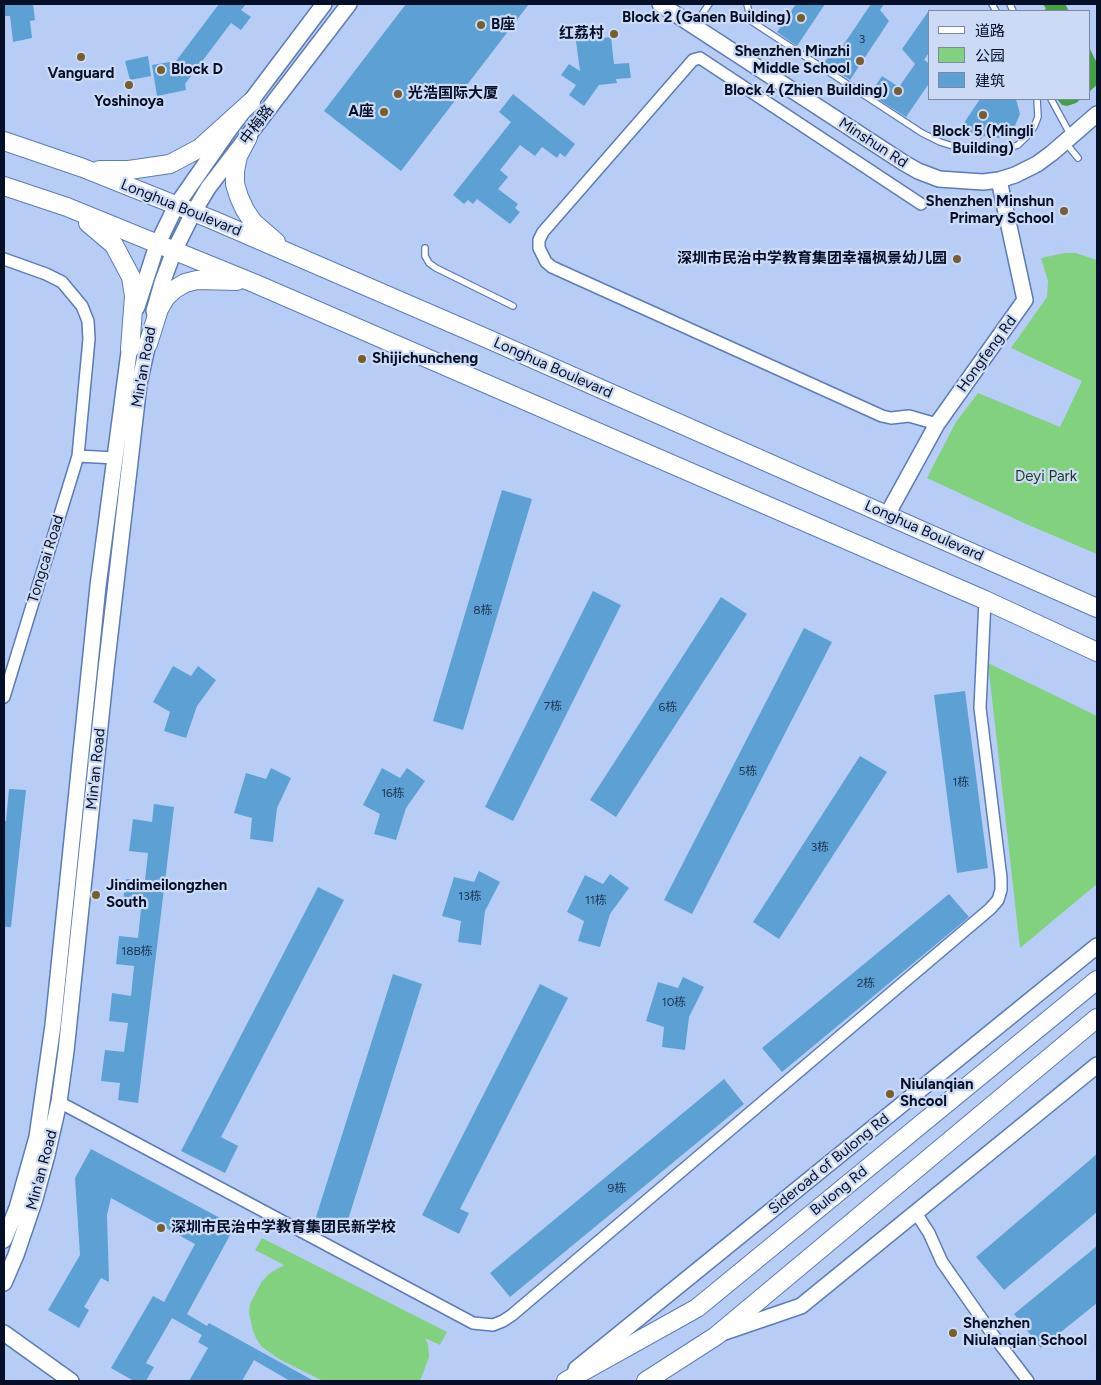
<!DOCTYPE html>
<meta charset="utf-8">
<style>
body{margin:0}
#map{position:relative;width:1101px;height:1385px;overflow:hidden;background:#b8cdf6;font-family:Figtree,"Noto Sans SC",sans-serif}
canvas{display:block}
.frame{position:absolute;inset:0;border:5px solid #050f27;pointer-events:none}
.legend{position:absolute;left:928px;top:10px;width:162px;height:90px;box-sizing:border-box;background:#ccdaf6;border:1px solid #7c89a3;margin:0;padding:6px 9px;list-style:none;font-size:15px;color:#050f27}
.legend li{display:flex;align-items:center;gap:10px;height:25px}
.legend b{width:25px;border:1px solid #7c89a3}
</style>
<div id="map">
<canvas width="1101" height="1385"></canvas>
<div class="frame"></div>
<ul class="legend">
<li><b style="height:6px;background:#fff"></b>道路</li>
<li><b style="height:14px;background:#81d17f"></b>公园</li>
<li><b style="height:14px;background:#5da0d4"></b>建筑</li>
</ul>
</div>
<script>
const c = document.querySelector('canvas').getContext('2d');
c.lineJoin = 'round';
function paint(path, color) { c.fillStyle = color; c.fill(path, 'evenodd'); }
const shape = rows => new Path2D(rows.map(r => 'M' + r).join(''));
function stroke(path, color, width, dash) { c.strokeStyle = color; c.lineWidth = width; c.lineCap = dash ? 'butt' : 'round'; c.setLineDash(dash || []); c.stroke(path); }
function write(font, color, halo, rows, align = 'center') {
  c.font = font + ' Figtree,"Noto Sans SC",sans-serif'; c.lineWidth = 4.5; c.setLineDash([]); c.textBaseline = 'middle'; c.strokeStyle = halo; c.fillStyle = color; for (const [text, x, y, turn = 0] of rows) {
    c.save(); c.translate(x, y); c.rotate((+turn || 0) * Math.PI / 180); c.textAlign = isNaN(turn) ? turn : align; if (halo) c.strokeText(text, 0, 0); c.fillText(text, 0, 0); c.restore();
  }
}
paint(shape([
 [1065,253,1076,253,1097,260,1097,554,1026,524,927,478,956,422,978,393,1060,427,1082,381,1011,348,1047,297,1048,281,1041,258],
 [988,663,1097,716,1097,884,1020,948],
 [262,1238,447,1332,440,1345,425,1338,428,1344,429,1357,420,1381,323,1381,279,1359,262,1347,257,1340,253,1331,249,1313,250,1304,262,1281,270,1273,284,1265,255,1250]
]), '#81d17f');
paint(shape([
 [1043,4,1065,4,1069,11,1042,11,1046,9],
 [1090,49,1097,63,1097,85,1090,91],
 [1057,99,1081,99,1076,103,1067,106,1062,105]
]), '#45a045');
paint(shape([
 [4,4,33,4,35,20,30,21,32,38,13,42,10,16,4,16],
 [219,4,246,4,241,10,251,17,241,30,231,23,185,84,186,90,157,96,152,65,176,61],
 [406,4,529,4,401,171,324,111],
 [796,4,825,4,797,46,777,32],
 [871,4,884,4,880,10,889,21,850,80,824,63,833,50,838,53],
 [930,9,930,51,924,60,930,64,930,82,906,117,870,94,882,76,899,87,915,64,902,49],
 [611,37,614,64,629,63,631,78,616,79,617,83,599,85,584,106,569,95,576,85,561,75,569,64,580,71,576,41],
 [148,56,151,76,130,80,125,61],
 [513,94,575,144,565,157,560,153,557,158,542,147,535,156,520,145,500,170,508,177,498,189,518,204,515,208,520,212,510,224,477,199,473,204,468,200,464,204,453,195,511,122,499,112],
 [980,99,1016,99,1020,114,1014,128,1010,133,999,138,983,136,981,139,962,126],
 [502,490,532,499,463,730,433,721],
 [593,591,621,605,513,821,485,807],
 [721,597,747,614,616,817,590,800],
 [804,628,832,642,692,914,664,900],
 [173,666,191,676,198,666,216,680,197,706,186,738,164,731,170,712,153,702],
 [965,691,988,868,957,873,934,695],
 [860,756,887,772,779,939,753,922],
 [271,768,291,778,277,808,273,842,250,839,252,818,234,813,246,773,266,779],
 [382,768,400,778,407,768,425,781,406,808,396,840,374,834,380,814,363,805],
 [9,789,26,790,11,927,4,927,4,821,6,821],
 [154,804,174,807,138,1103,118,1100,120,1083,101,1081,105,1050,124,1052,128,1023,109,1021,112,993,131,996,134,966,116,964,119,936,138,938,141,909,122,907,126,879,145,881,148,853,129,851,133,819,152,822],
 [479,871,500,882,485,911,481,945,458,942,461,921,442,916,454,877,474,882],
 [610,874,629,888,610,914,600,947,578,941,584,921,567,912,585,875,603,884],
 [318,887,344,900,221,1137,238,1146,225,1173,181,1151],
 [949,894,969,917,782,1072,762,1048],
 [393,974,422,984,346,1226,316,1217],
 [683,977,704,987,689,1017,685,1050,662,1047,664,1027,646,1021,658,982,678,988],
 [540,984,568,998,460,1209,469,1213,459,1234,422,1215],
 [724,1079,744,1104,510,1297,490,1273],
 [91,1149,235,1226,187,1314,207,1326,209,1323,314,1381,290,1381,254,1360,242,1381,189,1381,208,1348,198,1342,202,1335,172,1318,146,1363,154,1367,146,1381,134,1381,111,1368,153,1296,164,1302,195,1244,111,1198,107,1215,109,1282,101,1278,84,1307,89,1310,79,1328,48,1310,80,1255,75,1178],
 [1097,1154,1097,1212,1004,1290,976,1257],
 [1097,1246,1097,1303,1041,1348,1014,1314]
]), '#5da0d4');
const lane = shape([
 [747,4,751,21,922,133,940,142,956,147,989,151,1003,150,1018,145,1027,136,1034,127,1038,117,1037,99],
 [992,4,996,11],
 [1010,4,1013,11],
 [694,26,709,4],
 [1051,99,1070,134],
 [1065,142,1078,158],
 [425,248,425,256,429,263,436,268,513,306]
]);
const street = shape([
 [921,204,700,58,693,60,543,232,539,240,539,248,546,262,552,267,882,416,891,418,909,416,937,424],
 [4,259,46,274,62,282,82,306,88,321,89,339,78,456],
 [4,697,78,456,115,458],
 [59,1102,473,1323,493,1325,503,1321,512,1315,990,909,998,900,1001,890,1001,878,980,708,985,600],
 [916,1213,929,1233,942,1262,993,1335,1028,1381]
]);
const secondary = shape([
 [660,4,904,163,918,171,939,179,983,182,999,180,1015,175,1037,164,1052,153,1097,114],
 [137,307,157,245,176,206,229,130,324,4],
 [154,311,162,283,174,251,193,213,208,188,349,4],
 [887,515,937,424,1025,300,999,180],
 [4,1240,17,1208,37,1137,53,1025,98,586,131,337],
 [4,1283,16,1255,34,1202,47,1155,59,1102,66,1051,106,669,139,384,150,334],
 [4,1333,71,1381],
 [722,1333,801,1306,1097,1065],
 [576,1369,1097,946]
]);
const primary = shape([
 [248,137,238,156,235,171,235,184,239,197,245,210,253,222,276,242],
 [4,141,83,168,213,220,488,339,1097,608],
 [99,170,129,170,170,164,200,148,251,102],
 [4,186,67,207,256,284,985,600,1097,652],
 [88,223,114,245,131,277,134,296,130,349],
 [148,344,159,309,166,297,175,289,185,283,197,280,237,281],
 [566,1381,697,1308,1097,980],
 [646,1381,716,1336,1097,1018]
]);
stroke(lane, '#5c7bba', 8);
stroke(street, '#5c7bba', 14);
stroke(secondary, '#5c7bba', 18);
stroke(primary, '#5c7bba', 20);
stroke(lane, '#fff', 5.5);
stroke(street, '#fff', 11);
stroke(secondary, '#fff', 15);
stroke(primary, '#fff', 18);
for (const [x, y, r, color] of [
 [801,18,5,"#765e2e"],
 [481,25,5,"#765e2e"],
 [614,34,5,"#765e2e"],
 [81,57,5,"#765e2e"],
 [860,61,5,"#765e2e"],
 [161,70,5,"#765e2e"],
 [129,85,5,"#765e2e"],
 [898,91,5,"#765e2e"],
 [398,94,5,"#765e2e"],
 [384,112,5,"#765e2e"],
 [983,115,5,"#765e2e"],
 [1064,211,5,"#765e2e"],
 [957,259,5,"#765e2e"],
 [362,359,5,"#765e2e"],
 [96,895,5,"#765e2e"],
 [890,1094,5,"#765e2e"],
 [161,1228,5,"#765e2e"],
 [953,1333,5,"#765e2e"]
]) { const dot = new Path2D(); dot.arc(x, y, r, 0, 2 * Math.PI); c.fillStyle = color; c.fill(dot); stroke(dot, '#ccdaf6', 2); }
write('12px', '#1b3352', null, [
 ["3",862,39],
 ["8栋",483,610],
 ["7栋",553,706],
 ["6栋",668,707],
 ["5栋",748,771],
 ["1栋",961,782],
 ["16栋",393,793],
 ["3栋",820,847],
 ["13栋",470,896],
 ["11栋",596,900],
 ["18B栋",137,951],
 ["2栋",866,983],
 ["10栋",674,1002],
 ["9栋",617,1188]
]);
write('bold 15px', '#050f27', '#ccdaf6', [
 ["Block 2 (Ganen Building)",791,18,"right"],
 ["B座",491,25],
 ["红荔村",604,34,"right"],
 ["Shenzhen Minzhi",850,52,"right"],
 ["Middle School",850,69,"right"],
 ["Block D",171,70],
 ["Vanguard",81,74,"center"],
 ["Block 4 (Zhien Building)",888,91,"right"],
 ["光浩国际大厦",408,94],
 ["Yoshinoya",129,102,"center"],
 ["A座",374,112,"right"],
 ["Block 5 (Mingli",983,132,"center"],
 ["Building)",983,149,"center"],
 ["Shenzhen Minshun",1054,202,"right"],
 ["Primary School",1054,219,"right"],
 ["深圳市民治中学教育集团幸福枫景幼儿园",947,259,"right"],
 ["Shijichuncheng",372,359],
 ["Jindimeilongzhen",106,886],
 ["South",106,903],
 ["Niulanqian",900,1085],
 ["Shcool",900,1102],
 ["深圳市民治中学教育集团民新学校",171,1228],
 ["Shenzhen",963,1324],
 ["Niulanqian School",963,1341]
], 'left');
write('15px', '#050f27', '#ccdaf6', [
 ["中梅路",257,125,-53],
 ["Minshun Rd",873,143,33],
 ["Longhua Boulevard",181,208,22],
 ["Hongfeng Rd",987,354,-54],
 ["Min'an Road",144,367,-80],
 ["Longhua Boulevard",553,368,24],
 ["Longhua Boulevard",924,531,24],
 ["Tongcai Road",46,559,-73],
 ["Min'an Road",96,769,-84],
 ["Sideroad of Bulong Rd",829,1164,-39],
 ["Min'an Road",42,1170,-75],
 ["Bulong Rd",839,1191,-39]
]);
write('15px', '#1a3e1a', '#ccdaf6', [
 ["Deyi Park",1046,477]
]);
</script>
